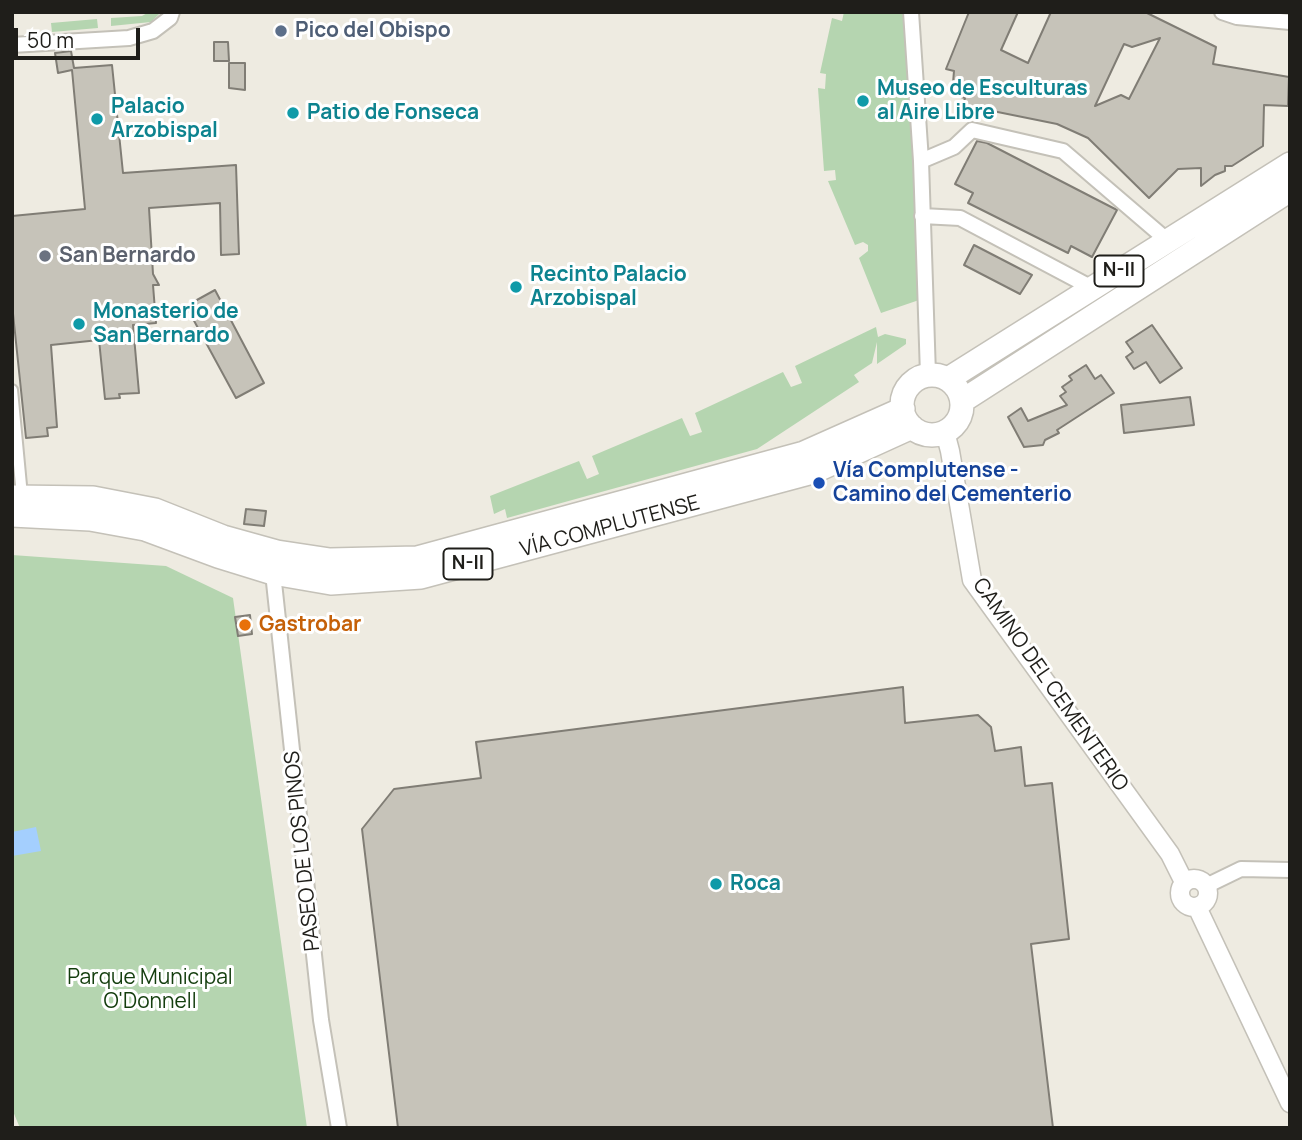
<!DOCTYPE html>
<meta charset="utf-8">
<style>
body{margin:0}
#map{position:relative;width:1302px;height:1140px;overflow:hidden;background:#eeebe1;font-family:Manrope,sans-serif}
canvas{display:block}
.frame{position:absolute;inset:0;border:14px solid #1f1e1a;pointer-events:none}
.scale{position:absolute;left:14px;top:28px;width:126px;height:32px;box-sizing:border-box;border:4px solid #1f1e1a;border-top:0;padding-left:9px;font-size:21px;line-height:24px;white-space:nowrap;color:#1f1e1a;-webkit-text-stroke:5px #fff;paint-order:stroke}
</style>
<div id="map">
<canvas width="1302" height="1140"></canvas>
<div class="frame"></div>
<div class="scale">50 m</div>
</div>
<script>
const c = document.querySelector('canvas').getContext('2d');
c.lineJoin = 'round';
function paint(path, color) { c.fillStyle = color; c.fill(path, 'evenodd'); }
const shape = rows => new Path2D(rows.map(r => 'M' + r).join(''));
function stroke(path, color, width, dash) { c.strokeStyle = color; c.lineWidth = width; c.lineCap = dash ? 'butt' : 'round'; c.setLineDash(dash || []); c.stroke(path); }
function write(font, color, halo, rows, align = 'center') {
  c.font = font + ' Manrope,sans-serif'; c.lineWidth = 6; c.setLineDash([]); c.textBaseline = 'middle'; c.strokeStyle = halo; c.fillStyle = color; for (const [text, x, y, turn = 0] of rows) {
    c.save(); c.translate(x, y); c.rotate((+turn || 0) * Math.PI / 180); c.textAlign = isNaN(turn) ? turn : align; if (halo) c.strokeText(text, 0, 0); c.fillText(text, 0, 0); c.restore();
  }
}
paint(shape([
 [149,12,161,12,151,22,111,26,111,18,142,16],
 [844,12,906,12,922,299,881,313,859,258,868,251,868,245,863,242,855,245,828,181,836,180,835,170,824,171,818,88,825,89,826,74,820,73,832,18,842,21],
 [97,19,98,28,52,32,51,23],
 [876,327,878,337,885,334,906,339,906,344,877,364,877,342,872,363,854,375,859,382,757,449,507,518,505,509,494,514,490,496,579,461,587,479,599,474,592,456,682,418,690,436,702,432,695,413,783,372,791,387,802,383,795,366],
 [12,555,166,566,233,598,307,1128,20,1128,12,1109]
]), '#b5d5b0');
paint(shape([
 [36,827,41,851,12,856,12,832]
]), '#a4cffe');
const building = shape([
 [969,12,1018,12,1001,50,1028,63,1051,12,1145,12,1216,47,1213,64,1289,77,1288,106,1264,105,1263,146,1232,166,1225,166,1225,171,1215,175,1201,186,1201,168,1178,169,1149,198,1088,138,1057,124,963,105,965,98,952,95,954,71,946,69,969,12],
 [1160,38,1129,99,1121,95,1095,106,1124,44,1132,47,1160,38],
 [214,42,228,42,229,61,214,61,214,42],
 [71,51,74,68,112,65,123,173,236,165,239,254,221,255,220,203,149,208,153,274,159,285,153,285,156,323,133,325,139,393,119,394,120,398,105,399,99,340,51,345,57,427,47,428,48,436,26,438,12,304,12,216,85,209,72,70,58,73,55,53,71,51],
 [229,63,245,63,245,90,229,88,229,63],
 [977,141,987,143,1117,210,1092,257,1071,246,1068,253,968,203,973,193,955,184,977,141],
 [974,245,1032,275,1020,294,964,265,974,245],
 [215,290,264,383,236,398,186,306,215,290],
 [1152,325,1182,368,1160,383,1146,362,1134,369,1126,357,1133,352,1126,342,1152,325],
 [1086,365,1095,379,1101,375,1114,393,1057,430,1059,433,1045,440,1043,445,1024,447,1008,417,1021,408,1028,421,1067,405,1060,396,1066,392,1062,387,1072,380,1069,376,1086,365],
 [1190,397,1194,425,1124,433,1121,405,1190,397],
 [246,509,266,511,264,526,244,524,246,509],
 [250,615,252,634,238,636,235,617,250,615],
 [903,687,905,723,978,715,991,727,995,751,1021,747,1025,786,1052,783,1069,939,1031,944,1053,1128,398,1128,362,829,394,789,481,778,476,742,903,687]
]);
paint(building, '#c6c3b9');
stroke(building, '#807d75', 2);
const pedestrian = shape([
 [12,390,22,496]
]);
const minor = shape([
 [911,12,921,161,928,375],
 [1222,12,1237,17,1290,22],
 [12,45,129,38,153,31,170,18,172,12],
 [921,161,954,147,972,130,1063,151,1168,241],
 [922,216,960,218,1092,288],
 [273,573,321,1020,339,1128],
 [1206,886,1241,869,1290,870]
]);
const tertiary = shape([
 [945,432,950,451,972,580,1170,854,1184,882],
 '1180 893a14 14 0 1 1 28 0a14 14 0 1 1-28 0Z',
 [1197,907,1290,1103]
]);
const primary = shape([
 '902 405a30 30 0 1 1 60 0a30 30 0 1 1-60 0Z',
 [948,379,1290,164],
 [962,401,1290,190],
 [12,497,93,498,155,510,223,537,277,552,330,560,417,558,804,453,903,409],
 [12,515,90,519,145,529,218,556,273,573,331,583,421,577,813,472,912,427]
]);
stroke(pedestrian, '#c4c1b8', 14);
stroke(minor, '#c4c1b8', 18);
stroke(tertiary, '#c4c1b8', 21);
stroke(primary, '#c4c1b8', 26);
stroke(pedestrian, '#fff', 10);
stroke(minor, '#fff', 14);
stroke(tertiary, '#fff', 18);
stroke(primary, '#fff', 23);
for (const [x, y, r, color] of [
 [281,31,7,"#5c6f8a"],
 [863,101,7,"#0f9aa8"],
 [293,113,7,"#0f9aa8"],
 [97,119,7,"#0f9aa8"],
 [45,256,7,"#6b7280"],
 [516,287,7,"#0f9aa8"],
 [79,324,7,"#0f9aa8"],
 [819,483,7,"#1a4fb4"],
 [245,625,7,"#e8710a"],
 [716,884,7,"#0f9aa8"]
]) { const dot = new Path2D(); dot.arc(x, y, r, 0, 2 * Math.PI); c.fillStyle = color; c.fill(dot); stroke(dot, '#fff', 2.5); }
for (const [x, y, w] of [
 [1119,271,49],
 [468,564,49]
]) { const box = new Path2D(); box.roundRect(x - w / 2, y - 15.5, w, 31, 5); c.fillStyle = '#fff'; c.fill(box); stroke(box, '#1f1e1a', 2); }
write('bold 19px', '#1f1e1a', null, [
 ["N-II",1119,271],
 ["N-II",468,564]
]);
write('bold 21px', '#4e5e75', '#fff', [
 ["Pico del Obispo",295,31]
], 'left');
write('bold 21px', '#0d838f', '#fff', [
 ["Museo de Esculturas",877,89],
 ["al Aire Libre",877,113],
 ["Palacio",111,107],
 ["Arzobispal",111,131],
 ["Patio de Fonseca",307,113],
 ["Recinto Palacio",530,275],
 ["Arzobispal",530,299],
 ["Monasterio de",93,312],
 ["San Bernardo",93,336],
 ["Roca",730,884]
], 'left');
write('bold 21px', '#5b616d', '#fff', [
 ["San Bernardo",59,256]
], 'left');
write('bold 21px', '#164399', '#fff', [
 ["Vía Complutense -",833,471],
 ["Camino del Cementerio",833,495]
], 'left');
write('21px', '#1f1e1a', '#fff', [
 ["VÍA COMPLUTENSE",610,527,-15],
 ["CAMINO DEL CEMENTERIO",1050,685,55],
 ["PASEO DE LOS PINOS",303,851,-96]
]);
write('bold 21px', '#c56008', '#fff', [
 ["Gastrobar",259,625]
], 'left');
write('21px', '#133d0d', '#fff', [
 ["Parque Municipal",150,978],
 ["O'Donnell",150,1002]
]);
</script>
